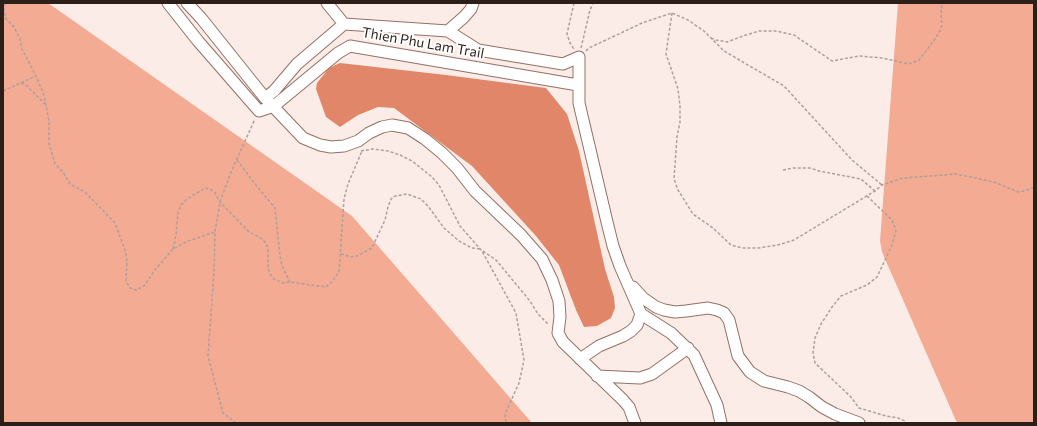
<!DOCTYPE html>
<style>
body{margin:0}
#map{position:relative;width:1037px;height:426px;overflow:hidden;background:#fcece7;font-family:Commissioner,sans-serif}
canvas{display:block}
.frame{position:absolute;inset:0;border:4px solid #2c1e19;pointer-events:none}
</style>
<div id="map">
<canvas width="1037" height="426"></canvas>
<div class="frame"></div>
</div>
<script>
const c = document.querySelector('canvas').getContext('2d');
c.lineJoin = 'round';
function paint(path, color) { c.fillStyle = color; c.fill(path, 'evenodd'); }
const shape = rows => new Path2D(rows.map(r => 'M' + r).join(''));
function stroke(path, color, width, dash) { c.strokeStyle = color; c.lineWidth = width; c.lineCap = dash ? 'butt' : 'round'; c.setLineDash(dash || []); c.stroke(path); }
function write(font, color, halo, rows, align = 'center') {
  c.font = font + ' Commissioner,sans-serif'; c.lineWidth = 4; c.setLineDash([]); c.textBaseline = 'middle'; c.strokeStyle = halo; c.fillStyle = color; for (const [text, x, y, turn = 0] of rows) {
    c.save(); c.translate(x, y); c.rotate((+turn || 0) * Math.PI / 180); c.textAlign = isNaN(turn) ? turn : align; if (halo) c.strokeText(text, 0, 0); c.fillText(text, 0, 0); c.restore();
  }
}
paint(shape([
 [3,3,48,3,352,216,532,423,3,423],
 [898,3,1034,3,1034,423,957,423,882,252,880,241]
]), '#f4ab94');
paint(shape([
 [340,63,446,75,546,88,567,114,579,151,605,269,614,297,615,308,611,318,597,326,584,327,576,310,559,265,536,236,472,166,394,108,378,107,358,115,340,127,326,117,316,89,317,83,329,68]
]), '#e18669');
const minor = shape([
 [168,3,198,41,259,111,274,106,338,53,350,46,578,85],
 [187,3,201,18,265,98,303,138,320,145,331,147,344,146,358,141,369,133,382,127,392,125,408,128,425,139,442,153,457,168,475,191,521,235,542,259,552,280,559,301,560,317,558,333,563,342,623,400,629,407,635,423],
 [327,3,344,24],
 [448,31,478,50,563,64,579,57,579,103,607,222,613,246,620,266,641,314,671,333,694,355,717,405,721,423],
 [265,98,274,91,297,64,344,24,448,31,464,17,471,9,473,3],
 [633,287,643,298,656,307,664,310,675,312,686,311,708,308,717,310,724,313,729,320,738,356,750,372,764,381,788,387,799,391,809,397,822,407,835,414,859,423],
 [580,359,599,346,623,336,631,331,637,325,641,314],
 [597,376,640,378,652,374,688,348]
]);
stroke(minor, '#947065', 13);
stroke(shape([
 [5,3,4,11,6,19,14,27,20,39,22,49,36,76,44,95,49,121,49,143,55,164,63,172,70,184,85,192,115,223,125,250,127,261,126,281,130,288,136,290,144,286,155,270,173,249,188,241,215,232],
 [574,3,567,34,570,43,574,49],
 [672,13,666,54,678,89,680,106,680,122,677,137,674,179,678,190,693,214,713,228,731,245,742,248,758,248,778,245,794,240,875,191,882,185,903,178,956,174,994,182,1018,192,1025,191,1034,187],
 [711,38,716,40,727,42,746,35,759,31,776,31,794,35,832,61,859,56,882,58,909,64,919,60,935,39,941,29,942,24,941,15,942,3],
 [581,48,590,10,593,3],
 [586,51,589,48,642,23,672,13,688,20,704,31,724,51,784,86,852,160,882,185],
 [21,83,27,86,45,104],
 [3,91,36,76],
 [361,151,373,149,388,151,400,155,412,161,432,177,439,185,460,226,482,251,516,313,524,360,519,383,505,414,506,423],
 [237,160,256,185,275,208,280,256,282,266,290,282],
 [783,170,793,168,810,168,819,171,861,179,875,191],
 [867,196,892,220,896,231,892,245,877,277,867,285,841,296,832,307,821,324,815,338,813,353,815,363,851,397,859,408,886,416,898,418,905,421,906,423],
 [173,249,176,235,178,212,181,205,187,199,205,188,210,189,215,193,220,202,248,231,262,239,266,243,268,249,268,268,270,274,274,279,283,283,290,282,326,287,332,282,339,272,344,199,348,184,362,151],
 [483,251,496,260,530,301,538,314,549,325],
 [341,254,351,257,357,256,372,248,385,220,388,207,391,199,395,196,407,194,421,199,428,206,444,228,459,241,472,248,480,249],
 [236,423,223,413,208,356,214,272,215,232,220,202,231,172,255,119]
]), '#ae9f9a', 1.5, [3, 2]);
stroke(minor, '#fff', 11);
write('14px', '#2c1e19', '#fff', [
 ["Thien Phu Lam Trail",423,43,10]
]);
</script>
